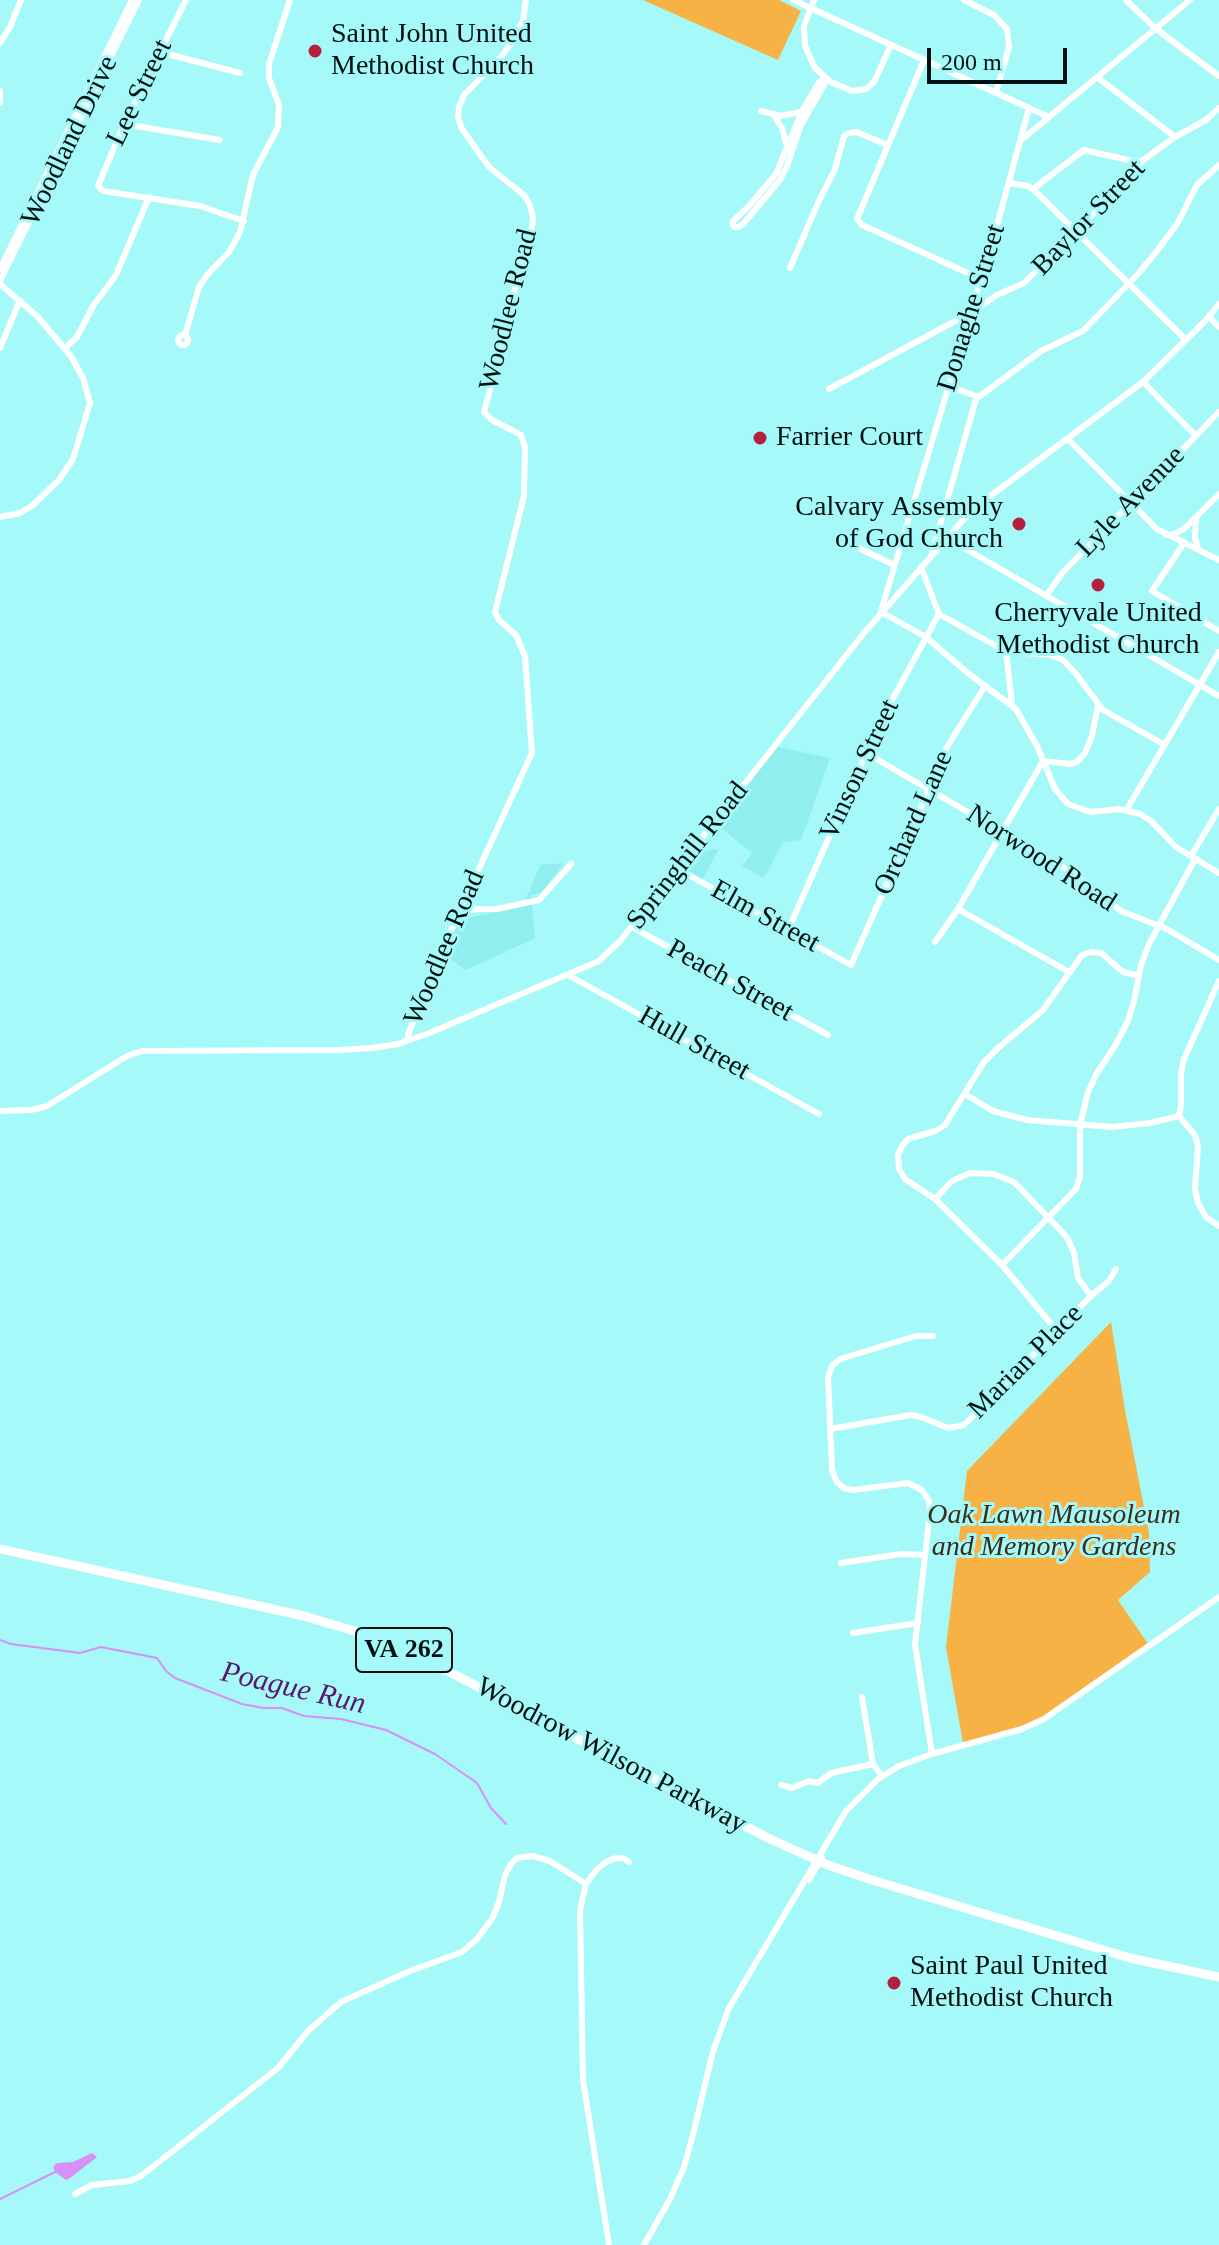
<!DOCTYPE html>
<style>
body{margin:0}
#map{position:relative;width:1219px;height:2245px;overflow:hidden;background:#a5f9f9;font-family:Georgia,serif}
canvas{display:block}
.scale{position:absolute;left:927px;top:48px;width:140px;height:36px;box-sizing:border-box;border:4px solid #000f10;border-top:0;padding-left:10px;font-size:24px;line-height:28px;white-space:nowrap;color:#000f10;-webkit-text-stroke:6px #a5f9f9;paint-order:stroke}
</style>
<div id="map">
<canvas width="1219" height="2245"></canvas>
<div class="scale">200 m</div>
</div>
<script>
const c = document.querySelector('canvas').getContext('2d');
c.lineJoin = 'round';
function paint(path, color) { c.fillStyle = color; c.fill(path, 'evenodd'); }
const shape = rows => new Path2D(rows.map(r => 'M' + r).join(''));
function stroke(path, color, width, dash) { c.strokeStyle = color; c.lineWidth = width; c.lineCap = dash ? 'butt' : 'round'; c.setLineDash(dash || []); c.stroke(path); }
function write(font, color, halo, rows, align = 'center') {
  c.font = font + ' Georgia,serif'; c.lineWidth = 6; c.setLineDash([]); c.textBaseline = 'middle'; c.strokeStyle = halo; c.fillStyle = color; for (const [text, x, y, turn = 0] of rows) {
    c.save(); c.translate(x, y); c.rotate((+turn || 0) * Math.PI / 180); c.textAlign = isNaN(turn) ? turn : align; if (halo) c.strokeText(text, 0, 0); c.fillText(text, 0, 0); c.restore();
  }
}
paint(shape([
 [778,747,830,758,801,840,783,842,764,878,742,866,752,853,717,825],
 [719,849,702,880,682,869,696,851],
 [564,863,541,893,531,895,535,938,466,970,445,955,458,918,461,919,523,907,540,865]
]), '#90eeee');
paint(shape([
 [643,0,779,0,801,11,778,60],
 [1111,1322,1125,1410,1149,1533,1150,1572,1118,1600,1148,1644,1048,1714,1025,1725,963,1743,946,1647,967,1471]
]), '#f6b245');
paint(shape([
 [92,2153,97,2157,70,2178,66,2180,55,2172,53,2167,57,2163,73,2162]
]), '#d790f5');
stroke(shape([
 [0,1640,11,1644,80,1653,101,1647,157,1658,166,1671,175,1678,242,1704,263,1708,282,1708,304,1716,341,1719,386,1730,435,1754,477,1783,491,1808,506,1824],
 [0,2199,55,2172]
]), '#d790f5', 2);
stroke(shape([
 [186,0,124,124,98,186,103,191,200,206,244,221],
 [793,0,1049,117],
 [814,0,804,26,805,46,815,68,831,82,852,91,866,89,874,82,891,45],
 [964,0,994,15,1007,29,1009,47,996,92],
 [1126,0,1155,28,1219,76],
 [0,43,10,27,21,0],
 [160,52,240,73],
 [924,60,857,219,862,225,981,279],
 [1097,77,1175,137],
 [825,78,824,85,801,125,787,166,780,180,743,224,739,227,734,227,732,222,749,206,776,174,802,111,819,82,825,78],
 [0,91,0,103],
 [761,111,780,116,801,112],
 [775,117,782,128,786,143],
 [124,124,220,140],
 [1020,141,1190,0],
 [1009,183,1028,186,1033,189,1186,340],
 [1033,189,1084,150,1133,161,1142,161],
 [790,268,817,205,835,169,844,136,849,133,857,132,887,145],
 [0,269,132,0],
 [0,281,139,0],
 [0,284,37,316,71,356,83,378,90,403,73,459,59,480,32,506,20,513,0,517],
 [1209,317,1219,327],
 [185,335,199,287,207,275,229,252,240,232,253,175,278,127,279,105,269,78,269,64,290,0],
 '178 340a5 5 0 1 1 10 0a5 5 0 1 1-10 0Z',
 [0,348,20,300],
 [65,348,77,337,93,306,116,275,149,197],
 [1143,382,1196,436],
 [948,386,979,397],
 [829,389,970,313,997,295,1024,283,1129,178,1142,161,1175,137,1206,120,1219,108],
 [1068,439,1157,529,1219,560],
 [1196,518,1195,537,1198,549],
 [1166,535,1175,534,1185,528,1219,494],
 [947,538,1219,696],
 [1184,543,1152,591,1219,631],
 [850,544,894,565],
 [932,553,976,399,1041,351,1083,331,1139,273,1156,252,1177,224,1197,185,1219,165],
 [921,567,939,614,1000,648,1013,652,1051,655,1063,660,1076,674,1103,710,1165,745],
 [1046,596,1063,572,1219,412],
 [881,611,996,229,1029,108],
 [881,612,926,637,969,674,1016,709,1037,746,1055,789,1068,804,1090,812,1119,809,1140,814,1151,821,1176,847,1219,873],
 [1006,650,1012,705],
 [866,753,1073,873,1121,911,1167,929,1219,960],
 [1127,809,1219,652],
 [1191,856,1219,809],
 [678,869,851,965,929,789,942,755,985,686],
 [958,909,1069,972],
 [459,912,478,909,497,909,539,900,571,864],
 [632,927,828,1035],
 [788,930,881,720,939,614],
 [935,942,958,909,1043,761,1070,764,1077,762,1085,753,1092,736,1098,705],
 [568,975,819,1114],
 [407,1041,409,1032,459,912,532,753,525,656,516,635,499,620,495,612,524,496,525,447,521,435,492,420,484,412,505,334,521,262,532,227,533,217,529,203,524,195,489,167,462,129,458,117,459,107,464,95,501,57,512,42,523,21,526,0],
 [965,1094,993,1111,1027,1120,1112,1127,1150,1123,1179,1116],
 [0,1111,31,1110,47,1106,127,1056,142,1051,339,1050,372,1048,398,1044,427,1034,599,961,620,941,864,633,963,520,993,494,1143,382,1205,321,1219,304],
 [1179,1116,1181,1105,1181,1073,1184,1059,1219,981],
 [1179,1116,1195,1135,1198,1146,1195,1189,1198,1203,1206,1217,1219,1226],
 [935,1199,952,1181,970,1173,993,1174,1014,1182,1067,1237,1074,1253,1078,1278,1091,1296],
 [1002,1265,1076,1189,1080,1176,1080,1125,1088,1092,1097,1073,1115,1046,1128,1021,1134,1001,1141,965,1149,944,1195,859],
 [1057,1331,1002,1265,935,1199,905,1179,899,1169,898,1155,902,1146,908,1139,935,1131,945,1125,984,1062,998,1048,1043,1010,1082,955,1091,952,1101,953,1123,972,1139,976],
 [830,1429,911,1415,921,1417,948,1428,964,1425,1091,1296,1109,1281,1116,1269],
 [841,1563,901,1554,925,1555],
 [853,1633,918,1623],
 [862,1697,873,1764,882,1776],
 [932,1754,915,1644,930,1512,929,1501,922,1490,908,1483,853,1490,844,1488,837,1482,832,1470,828,1377,832,1366,840,1359,916,1336,933,1336],
 [781,1785,792,1788,809,1781,818,1783,831,1773,873,1764],
 [809,1880,822,1858],
 [75,2194,92,2185,130,2181,141,2176,278,2068,309,2030,341,2002,410,1971,462,1952,476,1940,492,1919,499,1902,505,1875,511,1864,517,1858,533,1856,550,1861,586,1884],
 [609,2245,583,2080,580,1910,586,1884,597,1869,606,1862,616,1858,623,1858,629,1862],
 [644,2245,670,2199,684,2167,694,2131,713,2051,729,2008,846,1811,878,1779,899,1766,932,1754,1022,1729,1044,1719,1219,1597]
]), '#fff', 6);
stroke(shape([
 [0,1549,304,1616,361,1633,421,1657,770,1839,828,1865,869,1879,1130,1958,1219,1977]
]), '#fff', 9);
for (const [x, y, r, color] of [
 [315,51,8,"#b21f3f"],
 [760,438,8,"#b21f3f"],
 [1019,524,8,"#b21f3f"],
 [1098,585,8,"#b21f3f"],
 [894,1983,8,"#b21f3f"]
]) { const dot = new Path2D(); dot.arc(x, y, r, 0, 2 * Math.PI); c.fillStyle = color; c.fill(dot); stroke(dot, '#a5f9f9', 3); }
for (const [x, y, w] of [
 [404,1650,96]
]) { const box = new Path2D(); box.roundRect(x - w / 2, y - 22, w, 44, 6); c.fillStyle = '#a5f9f9'; c.fill(box); stroke(box, '#000f10', 2); }
write('bold 26px', '#000f10', null, [
 ["VA 262",404,1650]
]);
write('28px', '#000f10', '#a5f9f9', [
 ["Saint John United",331,35],
 ["Methodist Church",331,67],
 ["Farrier Court",776,438],
 ["Calvary Assembly",1003,508,"right"],
 ["of God Church",1003,540,"right"],
 ["Cherryvale United",1098,614,"center"],
 ["Methodist Church",1098,646,"center"],
 ["Saint Paul United",910,1967],
 ["Methodist Church",910,1999]
], 'left');
write('28px', '#000f10', '#a5f9f9', [
 ["Lee Street",140,93,-64],
 ["Woodland Drive",70,141,-64],
 ["Baylor Street",1089,218,-46],
 ["Donaghe Street",972,308,-73],
 ["Woodlee Road",509,310,-76],
 ["Lyle Avenue",1131,502,-46],
 ["Vinson Street",860,770,-65],
 ["Orchard Lane",914,823,-66],
 ["Springhill Road",688,856,-52],
 ["Norwood Road",1041,859,33],
 ["Elm Street",765,917,29],
 ["Woodlee Road",445,948,-67],
 ["Peach Street",730,981,29],
 ["Hull Street",694,1044,29],
 ["Marian Place",1026,1362,-45],
 ["Woodrow Wilson Parkway",611,1756,28]
]);
write('italic 28px', '#3c2e1b', '#a5f9f9', [
 ["Oak Lawn Mausoleum",1054,1516],
 ["and Memory Gardens",1054,1548]
]);
write('italic 30px', '#591770', '#a5f9f9', [
 ["Poague Run",293,1689,13]
]);
</script>
